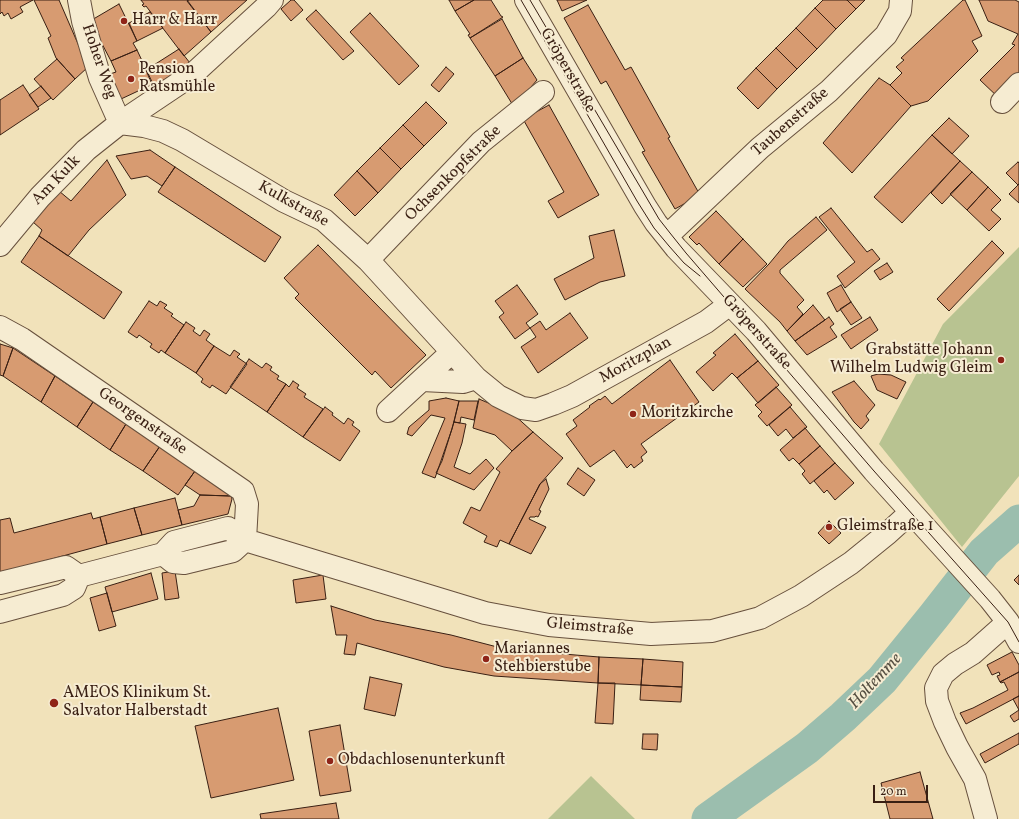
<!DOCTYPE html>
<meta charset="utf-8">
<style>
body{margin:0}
#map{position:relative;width:1019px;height:819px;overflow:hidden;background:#f1e2ba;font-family:Vollkorn,serif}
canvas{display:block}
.scale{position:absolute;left:873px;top:785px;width:55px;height:18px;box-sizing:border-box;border:2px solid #391f13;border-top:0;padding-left:5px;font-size:12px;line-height:14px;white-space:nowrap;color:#391f13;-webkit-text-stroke:3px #f6ecd2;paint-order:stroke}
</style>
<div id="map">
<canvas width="1019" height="819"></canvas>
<div class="scale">20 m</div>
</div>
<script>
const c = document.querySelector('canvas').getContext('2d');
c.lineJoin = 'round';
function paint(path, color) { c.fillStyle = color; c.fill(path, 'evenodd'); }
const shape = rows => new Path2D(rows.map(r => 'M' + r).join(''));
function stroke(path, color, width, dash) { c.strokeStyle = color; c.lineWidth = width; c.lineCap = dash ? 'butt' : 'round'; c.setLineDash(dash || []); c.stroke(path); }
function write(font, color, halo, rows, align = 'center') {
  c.font = font + ' Vollkorn,serif'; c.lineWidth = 4; c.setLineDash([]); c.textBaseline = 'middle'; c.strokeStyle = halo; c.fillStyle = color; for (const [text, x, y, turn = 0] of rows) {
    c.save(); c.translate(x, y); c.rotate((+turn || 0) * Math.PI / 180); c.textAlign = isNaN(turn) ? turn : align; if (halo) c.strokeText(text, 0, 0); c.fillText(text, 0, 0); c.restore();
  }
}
paint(shape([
 [1019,247,1019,476,962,547,879,444,943,324],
 [591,776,635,819,548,819]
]), '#b8c391');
stroke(shape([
 [708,819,807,748,843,717,882,680,934,616,984,552,1019,521]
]), '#9bbeae', 33);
const building = shape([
 [0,0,33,0,20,7,23,12,11,19,8,13,4,16,2,12,0,14,0,0],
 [34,0,59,0,88,67,75,79,56,58,48,38,51,36,34,0],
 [141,0,187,0,211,32,184,56,146,6,144,7,142,5,144,4,141,0],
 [189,0,247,0,211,32,187,1,189,0],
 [291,0,294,0,303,10,291,21,281,9,291,0],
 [449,0,474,0,455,11,449,0],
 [474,0,491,0,501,16,503,17,470,38,468,35,470,34,455,11,474,0],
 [557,0,587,0,562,11,557,0],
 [823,0,847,0,856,9,836,29,815,8,823,0],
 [847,0,865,0,856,9,847,0],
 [963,0,965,0,982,36,972,41,978,51,928,101,911,106,890,85,902,73,896,67,904,60,901,58,963,0],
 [979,0,1015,0,1019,2,1019,79,1000,99,980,80,1015,45,1012,44,1018,34,988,21,979,0],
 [119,4,137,41,133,43,137,50,111,61,90,21,119,4],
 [588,5,625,70,631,67,670,137,668,138,700,195,675,209,642,152,645,151,606,81,601,84,564,18,588,5],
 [815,8,836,29,817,49,796,28,815,8],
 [316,10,354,51,343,60,306,19,316,10],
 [150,12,163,28,137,41,129,23,150,12],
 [370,13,419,66,399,85,350,32,370,13],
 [502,19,523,58,495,76,470,38,502,19],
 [796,28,817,49,797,69,776,48,796,28],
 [776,48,797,69,777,89,756,68,776,48],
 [179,49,190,63,153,87,146,70,179,49],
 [137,50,153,84,121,99,110,74,116,72,111,61,137,50],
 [523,58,537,80,514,107,495,76,523,58],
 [57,59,75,79,53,100,34,79,57,59],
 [446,67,454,74,439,92,431,85,446,67],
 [756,68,777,89,758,109,737,88,756,68],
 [879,78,890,85,911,106,852,173,823,143,879,78],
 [23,85,39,109,0,135,0,100,23,85],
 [41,86,51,98,38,107,29,95,41,86],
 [426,102,447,123,424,146,403,125,426,102],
 [549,105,599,195,558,218,548,201,564,192,523,119,549,105],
 [949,118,969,136,952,154,932,135,949,118],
 [403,125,424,146,401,169,380,148,403,125],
 [932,135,960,161,902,223,874,197,932,135],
 [380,148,401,169,378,193,357,171,380,148],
 [150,150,175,167,162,186,147,176,131,179,116,156,150,150],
 [107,160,126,195,89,230,68,256,39,236,42,230,33,222,59,191,71,201,107,160],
 [960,161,972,172,942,204,931,193,960,161],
 [1018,162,1019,163,1019,184,1018,185,1006,173,1018,162],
 [175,167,281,237,265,262,158,192,175,167],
 [357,171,378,193,355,216,334,195,357,171],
 [972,172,988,187,967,210,950,194,972,172],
 [1019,184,1019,203,1009,194,1019,184],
 [988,187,1001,200,991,210,1001,219,989,231,967,210,988,187],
 [831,208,867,252,872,249,880,259,845,288,837,276,855,262,819,217,831,208],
 [716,211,743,239,719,264,699,243,697,245,689,237,716,211],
 [816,217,827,230,780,270,780,273,804,300,797,307,803,314,787,331,780,322,745,289,769,264,788,241,816,217],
 [614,230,625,276,600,282,565,300,554,279,594,258,589,236,614,230],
 [39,236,122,292,104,319,21,262,39,236],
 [743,239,767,264,743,287,719,264,743,239],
 [992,241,1004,253,949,311,937,299,992,241],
 [318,245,426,355,391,388,375,371,372,375,295,298,299,294,284,278,318,245],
 [887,263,893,272,880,280,874,271,887,263],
 [517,285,538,314,526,323,530,328,515,339,499,317,504,313,495,301,517,285],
 [841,285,851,302,837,312,827,293,841,285],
 [149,301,157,306,160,301,167,305,164,308,173,314,171,316,184,325,165,353,161,350,159,353,150,347,152,344,139,335,137,338,128,332,149,301],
 [851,302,862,318,851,325,840,309,851,302],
 [813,305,825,320,795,341,787,331,813,305],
 [570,313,588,338,538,373,521,347,536,337,530,328,540,321,546,330,570,313],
 [829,317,834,324,830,327,837,337,807,355,795,341,829,317],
 [870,317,878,330,851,349,841,335,870,317],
 [186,322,195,328,193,331,200,336,204,330,210,334,206,340,214,346,196,373,165,353,186,322],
 [735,334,758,361,737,378,732,373,713,391,696,372,716,355,713,353,735,334],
 [0,344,13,348,3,376,0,375,0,344],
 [214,346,230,356,234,350,240,354,237,357,247,364,226,394,212,385,210,388,201,382,203,379,196,373,214,346],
 [13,348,55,376,41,402,3,376,13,348],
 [249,359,262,368,266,363,272,367,270,370,279,376,277,379,286,384,267,412,230,387,249,359],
 [670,360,699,402,641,444,647,452,641,457,643,461,634,468,631,464,627,468,614,450,590,467,566,434,577,426,573,420,590,407,589,406,599,399,600,400,605,396,612,404,670,360],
 [758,361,779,385,758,403,737,378,758,361],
 [878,374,891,375,906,382,897,399,877,390,871,376,878,374],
 [55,376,93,402,77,427,41,402,55,376],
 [293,381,299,385,297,388,306,394,304,397,323,409,303,437,267,412,286,384,289,387,293,381],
 [854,381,875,405,866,416,869,420,861,429,854,422,832,392,854,381],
 [776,387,792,405,767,426,758,416,762,412,755,405,776,387],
 [446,398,459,401,452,429,435,478,422,473,445,418,431,415,412,436,407,434,409,427,429,410,429,401,446,398],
 [479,399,512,413,533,432,512,451,495,435,473,428,479,399],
 [459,401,478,401,474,420,461,417,460,423,454,422,459,401],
 [93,402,126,424,110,450,77,427,93,402],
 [325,407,333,413,332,415,344,424,348,418,354,422,352,425,360,431,340,461,303,437,325,407],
 [790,407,807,427,793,438,786,429,778,436,769,425,790,407],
 [454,422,466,424,462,443,454,467,470,474,486,459,494,468,474,490,436,473,442,461,454,422],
 [126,424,160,446,143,471,110,450,126,424],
 [805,428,820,446,799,464,793,458,789,461,780,450,805,428],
 [533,432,563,458,540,484,509,544,500,540,497,547,484,542,487,536,463,523,471,507,480,511,500,472,496,469,512,451,533,432],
 [160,446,195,471,178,495,143,471,160,446],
 [820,446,835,463,810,484,802,474,805,471,799,464,820,446],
 [835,463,854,483,835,500,827,490,824,493,814,481,835,463],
 [578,468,595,480,584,496,567,484,578,468],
 [195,471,231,496,200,495,185,485,195,471],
 [546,479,549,489,539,510,541,511,538,517,536,516,535,517,530,517,529,519,546,527,531,554,509,544,540,484,546,479],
 [200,495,231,496,232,499,228,514,182,525,178,510,194,506,200,495],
 [175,498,182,525,142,535,134,508,175,498],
 [134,508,142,535,107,544,100,517,134,508],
 [91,513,93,519,100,517,107,544,0,573,0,520,10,518,14,533,91,513],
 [829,521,841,533,829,544,818,533,829,521],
 [175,571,179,598,165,600,162,573,175,571],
 [151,573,158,599,112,612,105,587,151,573],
 [323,575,326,599,296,603,293,580,323,575],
 [1019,575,1019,585,1014,580,1019,575],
 [107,593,116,626,99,631,90,598,107,593],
 [331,606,375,620,451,635,505,649,599,657,598,683,494,676,444,667,357,643,355,655,344,654,347,635,336,635,331,606],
 [1012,652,1019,665,1019,672,1000,682,997,676,1000,675,999,672,992,675,987,665,1012,652],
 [599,657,643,659,641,685,598,683,599,657],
 [643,659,683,662,682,687,641,685,643,659],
 [1019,672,1019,696,966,724,960,713,973,708,1008,690,1004,682,1001,683,1000,682,1019,672],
 [370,677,402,684,395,716,364,709,370,677],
 [598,683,615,683,613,724,595,723,598,683],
 [641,685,682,687,681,702,640,700,641,685],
 [1019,696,1019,710,1013,699,1019,696],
 [278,708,294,780,211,798,195,726,278,708],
 [1019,710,1019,719,1014,722,1010,716,1019,710],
 [340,725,351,791,320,796,309,731,340,725],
 [1019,733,1019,744,985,763,980,754,1019,733],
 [643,734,658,734,657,750,642,749,643,734],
 [920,772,933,819,890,819,881,783,920,772],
 [336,803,339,819,261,819,260,814,336,803]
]);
paint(building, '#d79b71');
stroke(building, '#391f13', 1);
const minor = shape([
 [79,0,83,21,100,78,120,123],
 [526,0,645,206,656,223,676,248,756,331,874,471,990,599,1008,622,1019,642],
 [1002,102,1019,84],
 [120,123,144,126,163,131,182,140,284,201,324,220,368,260,476,378,498,396,522,408,536,410,553,404,572,396,706,322,730,304],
 [667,236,760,148,829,91,886,35,900,11,901,0],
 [0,245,40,197,86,150,120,123,193,74,266,7,272,0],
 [368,260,481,142,543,92],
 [0,327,22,339,243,491,247,504,245,540,485,613,549,625,651,634,712,631,760,618,801,596,851,563,888,533,911,512],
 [422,380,463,382,476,378],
 [388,411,452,352],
 [0,583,66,567,79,576],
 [0,612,63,595,74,588,79,576,163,554,174,542,228,528,245,540,233,551,184,563,173,562,163,554],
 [986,819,975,779,957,747,945,722,937,701,936,688,943,674,955,664,973,653,1008,622]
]);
stroke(minor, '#67503d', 24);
stroke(minor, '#f6ecd2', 22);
stroke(shape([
 [521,0,564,74,637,201,654,228,669,246,684,263,700,276],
 [530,0,642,190,659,219,670,233,686,253,874,471,1008,622,1019,642]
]), '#391f13', 1);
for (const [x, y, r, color] of [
 [124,21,4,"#8f2418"],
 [131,79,4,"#8f2418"],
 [1001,360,4,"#8f2418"],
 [633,414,4,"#8f2418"],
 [829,527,4,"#8f2418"],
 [486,659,4,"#8f2418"],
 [54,703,5,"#8f2418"],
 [330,761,4,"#8f2418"]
]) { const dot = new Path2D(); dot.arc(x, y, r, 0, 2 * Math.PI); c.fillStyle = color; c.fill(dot); stroke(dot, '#f6ecd2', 1.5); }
write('16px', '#391f13', '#f6ecd2', [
 ["Harr & Harr",132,21],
 ["Pension",139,70],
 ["Ratsmühle",139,88],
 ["Grabstätte Johann",993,351,"right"],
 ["Wilhelm Ludwig Gleim",993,369,"right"],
 ["Moritzkirche",641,414],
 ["Gleimstraße 1",837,527],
 ["Mariannes",494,650],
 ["Stehbierstube",494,668],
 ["AMEOS Klinikum St.",63,694],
 ["Salvator Halberstadt",63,712],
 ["Obdachlosenunterkunft",338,761]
], 'left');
write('16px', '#391f13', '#f6ecd2', [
 ["Hoher Weg",98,62,71],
 ["Gröperstraße",567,71,60],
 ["Taubenstraße",791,123,-41],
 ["Ochsenkopfstraße",454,174,-45],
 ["Am Kulk",57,181,-46],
 ["Kulkstraße",293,205,29],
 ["Gröperstraße",756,333,48],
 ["Moritzplan",636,361,-29],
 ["Georgenstraße",142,422,35],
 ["Gleimstraße",590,628,5]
]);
write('italic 17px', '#564f42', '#f6ecd2', [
 ["Holtemme",876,682,-47]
]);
</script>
